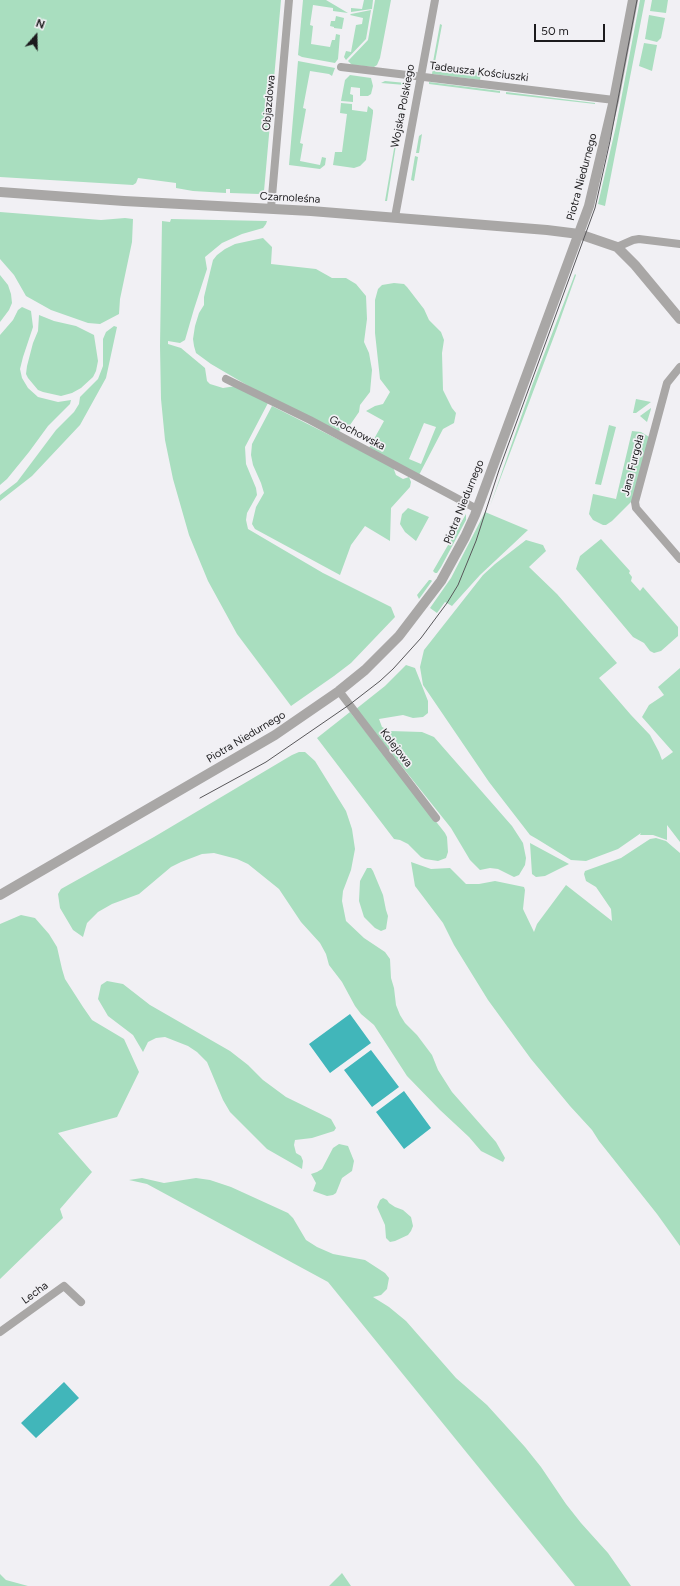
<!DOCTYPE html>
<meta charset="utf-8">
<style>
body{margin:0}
#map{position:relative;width:680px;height:1586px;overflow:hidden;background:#f1f0f4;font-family:Figtree,sans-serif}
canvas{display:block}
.north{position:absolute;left:16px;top:16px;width:40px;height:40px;-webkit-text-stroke:3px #f1f0f4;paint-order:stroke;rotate:20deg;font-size:11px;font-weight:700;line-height:16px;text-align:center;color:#1c1b1d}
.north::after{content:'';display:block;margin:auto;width:14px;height:18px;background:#1c1b1d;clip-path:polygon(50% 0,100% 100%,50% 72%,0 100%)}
.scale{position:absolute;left:534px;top:24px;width:71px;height:18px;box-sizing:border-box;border:2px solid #1c1b1d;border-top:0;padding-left:5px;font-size:12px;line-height:14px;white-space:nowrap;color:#1c1b1d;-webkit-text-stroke:3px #f1f0f4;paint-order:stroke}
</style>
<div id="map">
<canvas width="680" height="1586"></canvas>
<div class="north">N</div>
<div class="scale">50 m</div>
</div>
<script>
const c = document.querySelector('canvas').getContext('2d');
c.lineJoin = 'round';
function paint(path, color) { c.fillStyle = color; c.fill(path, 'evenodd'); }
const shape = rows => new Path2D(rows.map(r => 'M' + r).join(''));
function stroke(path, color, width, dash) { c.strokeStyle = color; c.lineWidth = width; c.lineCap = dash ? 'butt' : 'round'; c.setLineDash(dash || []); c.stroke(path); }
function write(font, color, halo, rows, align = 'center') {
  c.font = font + ' Figtree,sans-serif'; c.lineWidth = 3.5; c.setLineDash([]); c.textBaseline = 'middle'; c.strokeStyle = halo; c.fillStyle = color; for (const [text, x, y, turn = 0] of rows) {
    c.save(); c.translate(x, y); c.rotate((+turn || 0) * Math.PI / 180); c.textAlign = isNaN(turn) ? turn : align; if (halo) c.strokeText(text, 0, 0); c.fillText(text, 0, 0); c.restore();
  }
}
paint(shape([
 [0,0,281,0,264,191,259,194,230,193,230,189,226,189,226,193,193,191,176,188,176,183,138,178,136,183,133,185,0,177],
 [303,0,326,0,348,13,333,11,333,8,313,5,310,25,313,26,311,44,330,47,332,40,335,40,336,34,340,35,338,59,335,63,302,57,298,55],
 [364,0,373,0,372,9,351,12,351,8,362,9],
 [375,0,391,0,380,58,377,65,374,67,352,65,348,61,368,40],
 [640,0,645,0,605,206,598,204,616,126],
 [652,0,668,0,666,13,650,11],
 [371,10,366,39,346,60,344,57,346,51,351,52,356,25,362,24,363,18,350,15,351,14],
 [649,15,665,18,661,38,657,42,645,39],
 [336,16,344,18,342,29,334,28,334,27,330,26,331,21,335,21],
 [440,24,442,25,435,62,433,62],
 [644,43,657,45,652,71,639,66],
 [298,61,335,68,332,76,329,74,310,71,303,108,306,109,300,143,303,144,300,161,320,165,322,157,326,158,325,165,320,169,289,165],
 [433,67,481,73,480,80,432,74],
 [350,75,371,78,373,86,371,94,368,96,360,96,360,88,351,87,350,94,353,95,353,102,341,101,345,80],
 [385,81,406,83,387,201,385,201,405,85,381,83],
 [429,82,500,91,500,93,429,84],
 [506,92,595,103,595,104,506,94],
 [341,103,352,104,352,110,367,112,368,106,373,110,373,113,366,160,360,166,354,168,333,165,335,152,342,152,347,114,340,113],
 [422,134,419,153,416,153,419,136],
 [415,156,418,157,414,181,411,180],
 [0,212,101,220,125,218,133,219,132,242,120,299,119,314,100,324,88,323,51,310,26,296,14,275,0,259],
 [171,219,267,221,266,224,263,228,242,234,222,243,205,257,207,269,194,309,185,340,180,343,168,341,168,344,181,348,205,368,207,381,210,384,223,388,236,386,268,403,245,447,246,464,256,488,257,495,247,513,246,520,248,529,323,573,391,607,395,617,351,663,334,676,291,706,237,634,208,581,189,535,173,479,165,440,161,399,160,346,162,221,170,222],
 [263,238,272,247,271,264,316,269,332,278,346,278,356,284,366,296,367,319,364,342,369,353,372,370,370,392,360,405,359,412,350,425,337,432,257,391,211,364,196,353,194,346,193,339,195,326,199,313,204,305,204,297,213,260,217,255,225,249,235,244],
 [575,274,576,275,556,331,490,506,533,383],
 [0,275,8,285,11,294,12,303,9,310,0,322],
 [394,283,404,284,407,287,424,309,429,320,441,332,444,340,442,353,443,390,452,408,456,413,454,423,443,429,419,475,369,448,384,421,366,411,375,406,383,404,390,392,380,379,375,333,375,300,378,289,382,285],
 [424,423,436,427,421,464,409,459],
 [22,307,31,311,33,327,23,357,20,369,22,378,28,388,38,397,58,402,71,400,70,404,48,426,29,452,7,479,0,485,0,335,13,320,18,310],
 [39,315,54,321,76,326,94,335,98,361,96,371,93,377,81,388,72,393,61,396,43,392,38,390,28,378,26,374,27,366,33,343,38,331],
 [114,326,117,327,106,378,80,425,32,476,0,501,0,495,17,482,56,430,74,412,79,404,80,397,98,379,103,366,103,339,106,332],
 [636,399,651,402,636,413,633,413],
 [272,406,393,467,396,475,403,479,409,477,411,482,410,487,391,508,390,541,365,526,351,545,340,575,255,529,252,524,256,507,264,493,261,483,253,465,251,455,252,444],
 [651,408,651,409,647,422,640,416],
 [609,425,616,427,601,485,595,484],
 [632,431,641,432,651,438,632,501,612,521,606,525,603,525,593,520,589,514,593,494,616,499],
 [408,508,429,517,416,541,405,532,400,524,402,514],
 [485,512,528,530,480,575,452,606,445,602,437,613,430,608,451,578],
 [466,514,466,520,441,567,437,573,435,573,433,571],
 [601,539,630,571,629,573,632,577,631,581,640,591,643,587,678,627,678,636,661,651,654,653,650,651,644,643,633,637,576,569,580,556],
 [526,540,543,545,546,551,529,567,557,594,617,663,599,678,631,715,650,735,659,752,662,760,673,752,642,717,649,705,664,695,658,687,680,668,680,842,667,825,667,840,653,835,640,835,641,833,618,849,586,861,571,860,537,839,530,835,489,782,423,685,420,667,424,650,483,575,495,564],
 [429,580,431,580,432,581,419,599,417,595],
 [406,665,415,668,428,701,428,713,423,717,413,718,403,715,379,719,382,727,390,731,422,732,434,737,512,826,523,843,526,858,525,865,519,875,514,877,498,869,490,868,480,870,470,860,451,828,356,709,385,686],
 [350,712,445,833,447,837,448,852,446,858,438,861,425,859,421,857,408,844,400,840,394,839,317,738],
 [299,752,305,752,315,761,346,811,352,829,355,849,351,870,343,891,342,901,346,921,364,938,385,952,390,959,391,978,394,988,396,1005,400,1015,405,1023,417,1035,432,1055,438,1070,452,1092,496,1142,505,1158,503,1162,481,1151,469,1137,440,1110,407,1076,374,1025,361,1014,355,1006,342,982,329,965,326,954,320,943,301,922,279,889,248,864,237,859,214,853,202,854,181,862,171,867,139,894,112,904,98,912,87,923,83,937,73,930,60,908,58,894,61,889,154,837,292,755],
 [656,838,666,841,680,853,680,1246,657,1214,599,1141,592,1130,570,1106,531,1059,488,1000,454,945,443,923,415,886,411,862,431,869,450,868,466,884,479,884,495,881,524,887,525,890,523,909,534,932,537,924,566,885,612,921,611,909,596,887,586,881,584,874,585,871,621,858,650,839],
 [530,843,569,864,545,876,536,877,532,874],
 [367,868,371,868,373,871,383,895,386,910,388,916,386,929,381,931,375,928,364,917,359,901,360,881],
 [21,915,35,918,49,934,57,947,62,969,65,979,83,1007,92,1020,124,1039,139,1072,117,1117,58,1133,92,1172,60,1209,63,1218,0,1279,0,924],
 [107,981,123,984,150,1005,230,1051,248,1065,263,1080,286,1097,331,1119,336,1128,334,1131,312,1138,295,1140,294,1145,296,1153,301,1156,303,1161,302,1169,267,1149,230,1112,223,1100,207,1062,197,1052,188,1046,165,1037,156,1038,148,1042,143,1052,133,1035,108,1016,98,999,101,985],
 [339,1144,348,1146,354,1161,352,1171,342,1178,336,1193,333,1195,327,1196,313,1191,316,1183,311,1174,317,1172,322,1169,333,1148],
 [142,1178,164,1183,196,1178,210,1180,231,1187,288,1213,293,1218,306,1240,317,1247,333,1254,365,1260,385,1273,389,1278,387,1289,381,1295,373,1297,389,1307,406,1321,456,1378,487,1405,525,1447,541,1467,566,1504,581,1523,608,1553,631,1586,575,1586,328,1282,147,1184,129,1180],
 [383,1198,387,1200,389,1203,395,1207,403,1210,411,1217,413,1226,411,1231,408,1235,395,1241,390,1242,386,1238,385,1225,377,1207,380,1200],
 [342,1573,351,1586,329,1586],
 [0,1574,6,1580,28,1586,0,1586]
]), '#a9debf');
paint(shape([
 [350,1014,371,1043,330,1073,309,1044],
 [371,1050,399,1087,372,1107,344,1070],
 [404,1091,431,1128,404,1149,376,1112],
 [64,1382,79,1398,36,1438,21,1423]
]), '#41b6ba');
stroke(shape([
 [341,67,614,100],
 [271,208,289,0],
 [395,217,435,0],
 [617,247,633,240,639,239,680,244],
 [680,367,667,383,635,502,636,508,680,559],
 [226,379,310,420,477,509],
 [339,691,436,818],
 [0,1332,64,1286,81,1302]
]), '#a9a7a6', 8);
stroke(shape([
 [0,192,124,201,311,211,547,230,579,234,617,247,635,265,680,319],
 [0,895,275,735,339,691,365,670,399,636,441,581,465,537,475,515,589,206,614,100,633,0]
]), '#a9a7a6', 10);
stroke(shape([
 [200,798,266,762,349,705,380,681,393,669,421,638,447,603,458,585,476,541,499,470,595,208,610,141,637,0]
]), '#58575a', 1);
write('11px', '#1c1b1d', '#f1f0f4', [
 ["Tadeusza Kościuszki",479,72,7],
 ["Objazdowa",269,103,-85],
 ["Wojska Polskiego",403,106,-79],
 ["Piotra Niedurnego",582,177,-75],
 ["Czarnoleśna",290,198,3],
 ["Grochowska",357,433,28],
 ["Jana Furgoła",633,465,-76],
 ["Piotra Niedurnego",464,502,-68],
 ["Piotra Niedurnego",246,737,-31],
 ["Kolejowa",396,748,52],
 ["Lecha",35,1293,-36]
]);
</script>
